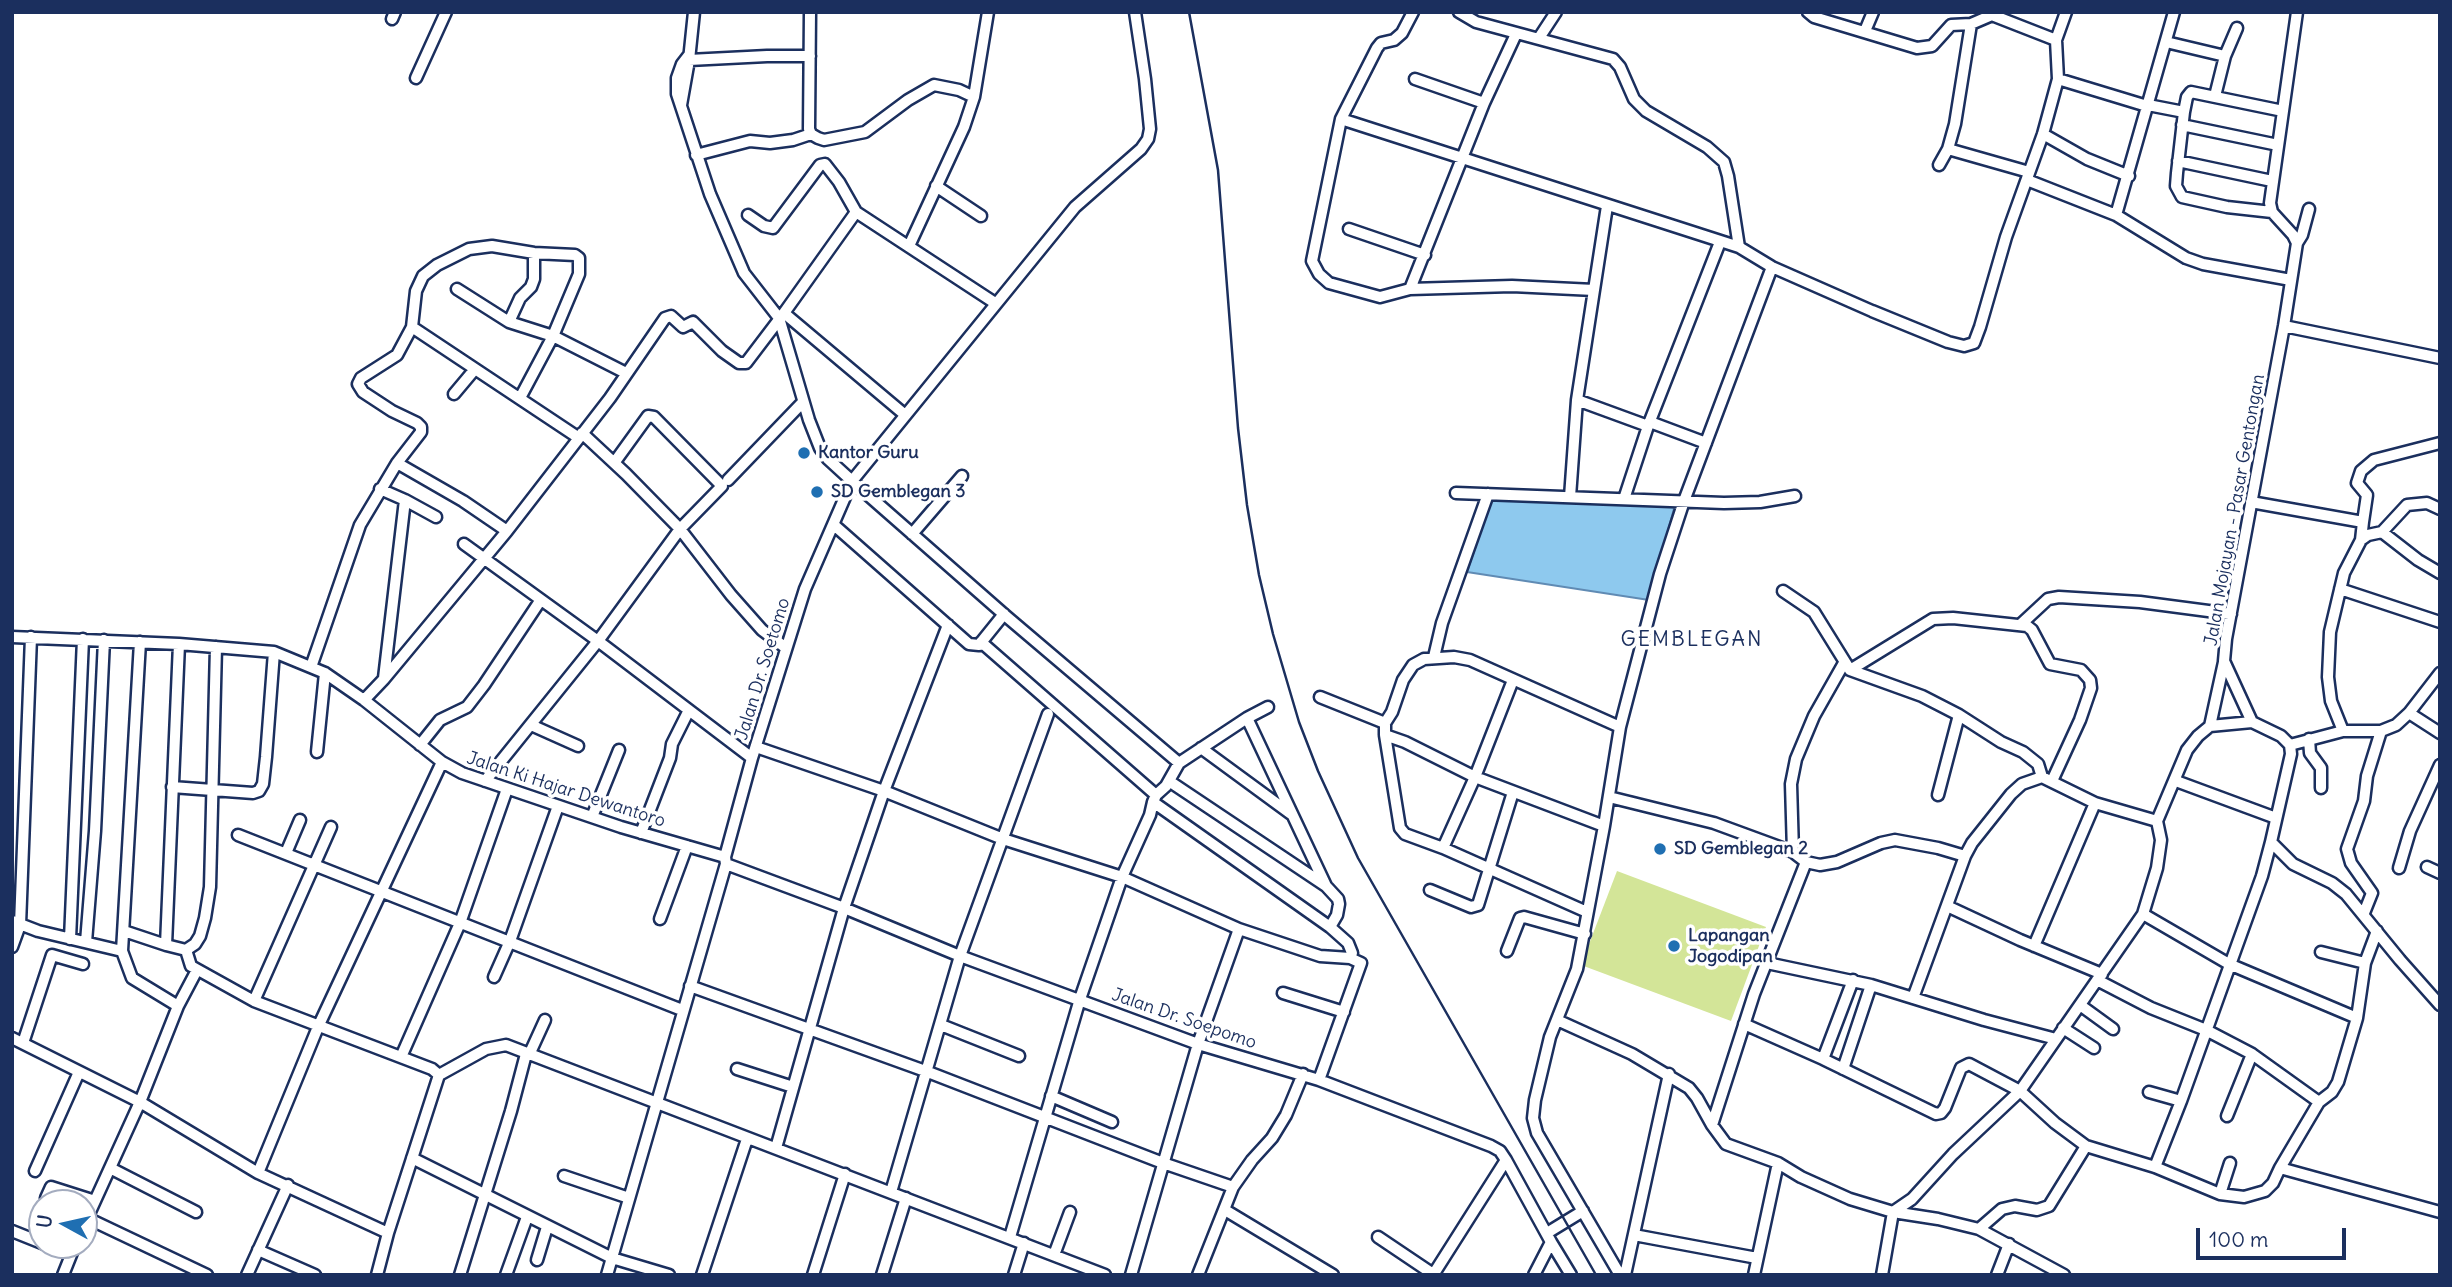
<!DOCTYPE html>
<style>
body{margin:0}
#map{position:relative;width:2452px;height:1287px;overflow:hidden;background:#fff;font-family:Delius,sans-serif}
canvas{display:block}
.frame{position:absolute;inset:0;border:14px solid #1b2f5e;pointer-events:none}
.north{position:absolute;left:28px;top:1189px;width:70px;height:70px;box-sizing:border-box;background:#fff;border:2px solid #a4acbf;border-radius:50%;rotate:278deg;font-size:19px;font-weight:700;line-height:28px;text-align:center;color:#1b2f5e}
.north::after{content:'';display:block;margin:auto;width:24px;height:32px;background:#1f6fb2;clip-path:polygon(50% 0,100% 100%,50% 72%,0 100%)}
.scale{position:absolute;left:2196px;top:1228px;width:150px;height:32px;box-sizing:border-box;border:4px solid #1b2f5e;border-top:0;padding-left:9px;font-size:21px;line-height:24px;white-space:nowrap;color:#1b2f5e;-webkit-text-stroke:5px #fff;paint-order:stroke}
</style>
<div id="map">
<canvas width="2452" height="1287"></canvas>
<div class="frame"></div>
<div class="north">U</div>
<div class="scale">100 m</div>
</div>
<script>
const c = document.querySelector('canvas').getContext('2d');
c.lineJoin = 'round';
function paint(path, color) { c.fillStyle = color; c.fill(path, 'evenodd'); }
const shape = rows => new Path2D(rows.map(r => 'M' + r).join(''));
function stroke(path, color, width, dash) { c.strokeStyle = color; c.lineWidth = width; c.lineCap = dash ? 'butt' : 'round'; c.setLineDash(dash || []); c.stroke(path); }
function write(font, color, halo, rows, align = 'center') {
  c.font = font + ' Delius,sans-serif'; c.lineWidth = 7; c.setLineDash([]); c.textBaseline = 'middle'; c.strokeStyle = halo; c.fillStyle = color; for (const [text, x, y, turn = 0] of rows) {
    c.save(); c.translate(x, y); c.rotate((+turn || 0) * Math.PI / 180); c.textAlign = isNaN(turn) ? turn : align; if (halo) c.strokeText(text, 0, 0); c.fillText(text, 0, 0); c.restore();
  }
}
paint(shape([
 [1617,871,1766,927,1731,1021,1581,965]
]), '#d3e598');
const water = shape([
 [1493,495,1675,505,1649,600,1467,572,1493,495]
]);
paint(water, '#8ec9ee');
stroke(water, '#608bb4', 2);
const minor = shape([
 [810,12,809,129,811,134,818,138,824,140,865,132,908,100,934,85,959,90,974,97],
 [1135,12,1145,79,1150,129,1148,139,1141,149,1075,207,852,481,1007,617,1179,763,1247,718,1268,707],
 [1413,12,1402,33,1394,40,1381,43,1377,48,1341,119,1312,261,1319,274,1329,283,1380,297,1410,289,1484,103,1516,34],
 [1459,12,1476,22,1613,59,1620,67,1634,99,1646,111,1707,147,1724,162,1728,176,1739,247,1772,267,1872,311,1948,342,1964,346,1974,343,1980,327,2006,237,2043,134,2058,79,2056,40,2066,12],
 [1808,12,1814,17,1917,48,1932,46,1951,25,1971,24,1992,15,2056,40],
 [2297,12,2270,203,2272,212,2293,235,2297,243,2284,326,2226,639,2224,661,2252,722,2281,736,2290,745,2291,754,2271,842,2293,864,2332,883,2346,894,2400,960,2440,1005],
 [392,19,395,12],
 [1971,24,1955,124,1948,149,2029,172],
 [1865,31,1873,12],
 [1539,38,1556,12],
 [2166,42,2225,56],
 [689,60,767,56,810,56],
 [416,78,446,12],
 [1415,79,1484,103],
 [2058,79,2147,106],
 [2215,96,2225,56,2237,28],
 [681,105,689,60,694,12],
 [2148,105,2184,112],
 [1341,119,1739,247],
 [2182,125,2278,145],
 [2043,134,2087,159,2129,176],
 [696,155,750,141,770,143,793,140,811,134],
 [2178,161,2272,181],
 [1939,165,1948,149],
 [2027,180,2116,215,2174,12],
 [936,186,981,216],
 [2272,212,2227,207,2182,197,2176,186,2177,173,2184,112,2187,97,2191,92,2283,111],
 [748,215,764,226,773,228,820,165,825,164,839,182,856,212,995,303],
 [2116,215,2186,258,2203,264,2291,280],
 [1349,229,1425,255],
 [2297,243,2302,235,2309,209],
 [909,246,964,127,974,97,988,12],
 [457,289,509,322,553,336,626,373],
 [1410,289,1512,286,1594,290],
 [784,313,904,414],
 [509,322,520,298,531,287,534,279,534,253],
 [2284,326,2440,358],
 [412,327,579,438],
 [454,394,475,369],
 [1577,400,1648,426],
 [1650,422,1706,443],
 [582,433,626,474,680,529,731,595,762,630,786,648],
 [397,463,463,501,507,531],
 [728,480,803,402],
 [380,489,405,500,384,678],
 [1456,493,1724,503,1760,502,1795,496],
 [1570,497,1577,400,1607,206],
 [1624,499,1648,426,1720,242],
 [405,500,436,517],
 [2251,502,2363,522,2361,540,2368,535,2382,532,2418,560,2440,573],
 [2363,522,2367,495,2357,483,2361,471,2374,460,2440,443],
 [834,525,969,644,979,645,1004,614],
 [2382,532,2407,505,2427,503,2440,509],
 [912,534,962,476],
 [464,544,598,641,752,758],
 [2340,589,2440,622],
 [1783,591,1814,612,1850,670,1922,696,1959,715,2001,742,2023,752,2038,764,2042,777],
 [2020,625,2048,599,2059,597,2140,602,2231,614],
 [12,637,179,644,274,652,325,673,364,700,442,762,462,773,621,827,725,857],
 [140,642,122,951,132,978,178,1006],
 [981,642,1156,795,1153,802,1330,927,1348,943,1352,953,1350,958,1361,963,1319,1080],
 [179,644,166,945,186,950,191,966,254,1001,432,1069,439,1075,388,1233,377,1275],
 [1434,657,1442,623,1488,494],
 [311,667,360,525,397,463,421,432,421,427,417,423,392,411,363,392,358,384,361,378,397,355,412,327,416,291,423,276,437,265,469,249,492,246,534,253,575,255,579,258,579,274,553,336,520,398],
 [1850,670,1933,619,1953,618,2027,626,2032,630,2050,664,2081,670,2090,680,2091,688,2080,720,2052,781],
 [1320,697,1385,723,1385,735,1405,742,1475,777,1604,826,1577,969,1550,1037,1535,1100,1533,1118,1537,1133,1620,1275],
 [364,700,384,679,507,531,610,398,665,318,671,316,683,327,693,322,722,351,739,363,746,363,784,313,856,212],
 [2409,713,2440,733],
 [1247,718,1326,886,1338,899,1339,904,1337,915,1330,927],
 [1385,723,1392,712,1403,680,1413,665,1424,659,1454,657,1470,660,1620,727],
 [531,725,578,746],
 [2210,726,2224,662],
 [2343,731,2331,701,2328,677,2330,632,2344,573,2361,540],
 [1385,735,1400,828,1405,834,1443,848,1587,912],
 [2309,739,2310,753,2321,768,2321,788],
 [420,745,440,720,467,707,484,685,540,601],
 [2290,745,2343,731,2381,731,2396,725,2409,713,2440,673],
 [756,747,884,791,1003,839,1122,877,1239,929,1320,956,1350,958],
 [1201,748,1291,814],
 [317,752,325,673],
 [485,781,598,641,680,529,722,486,654,417,648,416,614,463],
 [1169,781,1326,886],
 [2176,781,2276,818],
 [172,787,253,793,259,791,263,784,266,757,274,652],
 [1156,795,1166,786,1179,763],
 [1938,795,1959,715],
 [1609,797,1714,823,1793,852,1806,862,1820,865,1837,862,1881,843,1895,840,1938,848,1965,856,1972,843,2011,794,2022,784,2042,777,2095,803,2157,821],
 [592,817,619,750],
 [1604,826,1620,727,1660,574,1684,501,1772,267],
 [641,833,670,758,672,744,689,710],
 [238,835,682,1010],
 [1443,848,1475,777,1513,680],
 [1793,852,1791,784,1796,759,1814,716,1844,663],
 [286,853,300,820],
 [726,864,844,908,960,956,1198,1044,1319,1080,1491,1146,1500,1151,1506,1160,1551,1242,1534,1275],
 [2427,867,2440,873],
 [2399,868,2410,831,2440,765],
 [1430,890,1471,907,1478,905,1513,792],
 [1947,906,2020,940,2102,974],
 [2364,913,2372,893,2351,863,2347,849,2364,801,2367,776,2381,731],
 [2143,914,2229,964,2357,1018],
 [660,919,687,846],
 [12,921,38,931,122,951],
 [124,931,166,945],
 [70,939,83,639],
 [86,942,95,831,104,640],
 [2034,946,2095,803],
 [12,947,20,925,31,637],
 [186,950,195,944,200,936,205,918,210,887,216,647],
 [1507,951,1520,918,1524,917,1585,934],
 [2321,952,2365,963],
 [1767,963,1871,985,1984,1020,2056,1039],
 [494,977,510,941,558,806],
 [2097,980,2151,1008,2206,1030,2252,1054,2319,1102],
 [690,986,928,1072,1163,1163,1233,1187],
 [1283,993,1344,1012],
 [1913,998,1965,856],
 [254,1001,331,827],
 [2080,1005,2113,1029],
 [1557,1020,1632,1054,1689,1088,1697,1098,1712,1125,1726,1144,1778,1163,1801,1177,1850,1199,1893,1212,1938,1219,1979,1229,2064,1275],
 [1744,1024,1823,1059,1936,1114,1941,1113,1945,1108,1961,1068,1969,1064,2020,1091,2055,1123,2086,1146,2155,1167,2220,1194,2244,1197,2265,1191,2273,1183,2280,1168,2319,1102,2332,1092,2338,1082,2357,1018,2365,963,2377,931],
 [941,1025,1019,1056],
 [2063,1028,2094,1048],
 [12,1038,140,1102,258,1173,388,1233],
 [23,1043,52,955,83,964],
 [529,1055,545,1020],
 [401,1057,460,923,507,789],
 [1823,1059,1853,980],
 [737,1069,793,1087],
 [1843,1069,1871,985],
 [439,1075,486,1049,506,1045,1105,1275],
 [2149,1092,2181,1101],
 [1051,1096,1112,1122],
 [2227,1116,2252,1054],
 [1712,1125,1754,994,1806,862],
 [776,1148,844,908,884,791,948,625],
 [412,1158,612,1258,669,1275],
 [2155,1167,2181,1101,2262,876,2271,842],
 [110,1168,196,1212],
 [2280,1168,2440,1212],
 [35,1171,79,1072],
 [258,1173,318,1027,442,762],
 [564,1176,629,1198],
 [891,1192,960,956,1048,714],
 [2220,1194,2230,1163],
 [46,1198,51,1187,95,1201],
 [1225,1210,1333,1275],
 [87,1218,207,1275],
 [84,1225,140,1102,178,1006,197,970],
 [1979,1229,2002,1209,2015,1206,2037,1210,2049,1206,2086,1146],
 [12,1231,42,1243],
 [1547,1233,1583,1211],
 [1634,1235,1757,1258],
 [1010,1237,1080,999,1122,877,1150,815,1153,802],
 [1378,1237,1433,1274],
 [1551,1242,1571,1275],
 [47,1245,71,1254],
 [258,1250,315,1275],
 [1054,1255,1070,1212],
 [537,1260,547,1227],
 [63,1275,75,1245],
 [247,1275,288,1185],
 [460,1275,511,1111,526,1054],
 [506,1275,527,1217],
 [607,1275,726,864,725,857,752,758,805,589,852,481,828,459,820,448,809,420,779,318,744,273,710,194,677,94,677,78,682,64,689,55],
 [702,1275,747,1139],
 [813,1275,845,1174],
 [882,1275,906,1198],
 [1014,1275,1024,1243],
 [1131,1275,1198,1044,1239,929],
 [1198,1275,1233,1187,1252,1160,1272,1138,1286,1115,1303,1074],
 [1433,1275,1506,1160],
 [1625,1275,1669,1074],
 [1754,1275,1778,1163],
 [1882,1275,1893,1212,1912,1199,1953,1154,2020,1091,2143,914,2157,868,2161,840,2157,821,2187,750,2198,736,2210,726,2252,722],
 [1997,1275,2009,1244]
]);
stroke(minor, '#1b2f5e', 15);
stroke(minor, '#fff', 10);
stroke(shape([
 [1189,12,1218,170,1238,428,1247,505,1259,575,1273,634,1299,722,1318,771,1358,858,1596,1275]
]), '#1b2f5e', 2.5);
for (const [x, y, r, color] of [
 [804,453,7,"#1f6fb2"],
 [817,492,7,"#1f6fb2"],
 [1660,849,7,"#1f6fb2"],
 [1674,946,7,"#1f6fb2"]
]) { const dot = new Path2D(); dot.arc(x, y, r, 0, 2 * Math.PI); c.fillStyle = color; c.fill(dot); stroke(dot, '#fff', 2.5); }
write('bold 18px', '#1b2f5e', '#fff', [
 ["Kantor Guru",818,453],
 ["SD Gemblegan 3",831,492],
 ["SD Gemblegan 2",1674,849],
 ["Lapangan",1688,936],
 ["Jogodipan",1688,957]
], 'left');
write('18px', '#1b2f5e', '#fff', [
 ["Jalan Mojayan - Pasar Gentongan",2235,510,-80],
 ["Jalan Dr. Soetomo",763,669,-73],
 ["Jalan Ki Hajar Dewantoro",566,790,18],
 ["Jalan Dr. Soepomo",1184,1019,19]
]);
c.letterSpacing = '2px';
write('21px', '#1b2f5e', '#fff', [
 ["GEMBLEGAN",1692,640]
]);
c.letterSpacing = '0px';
</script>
